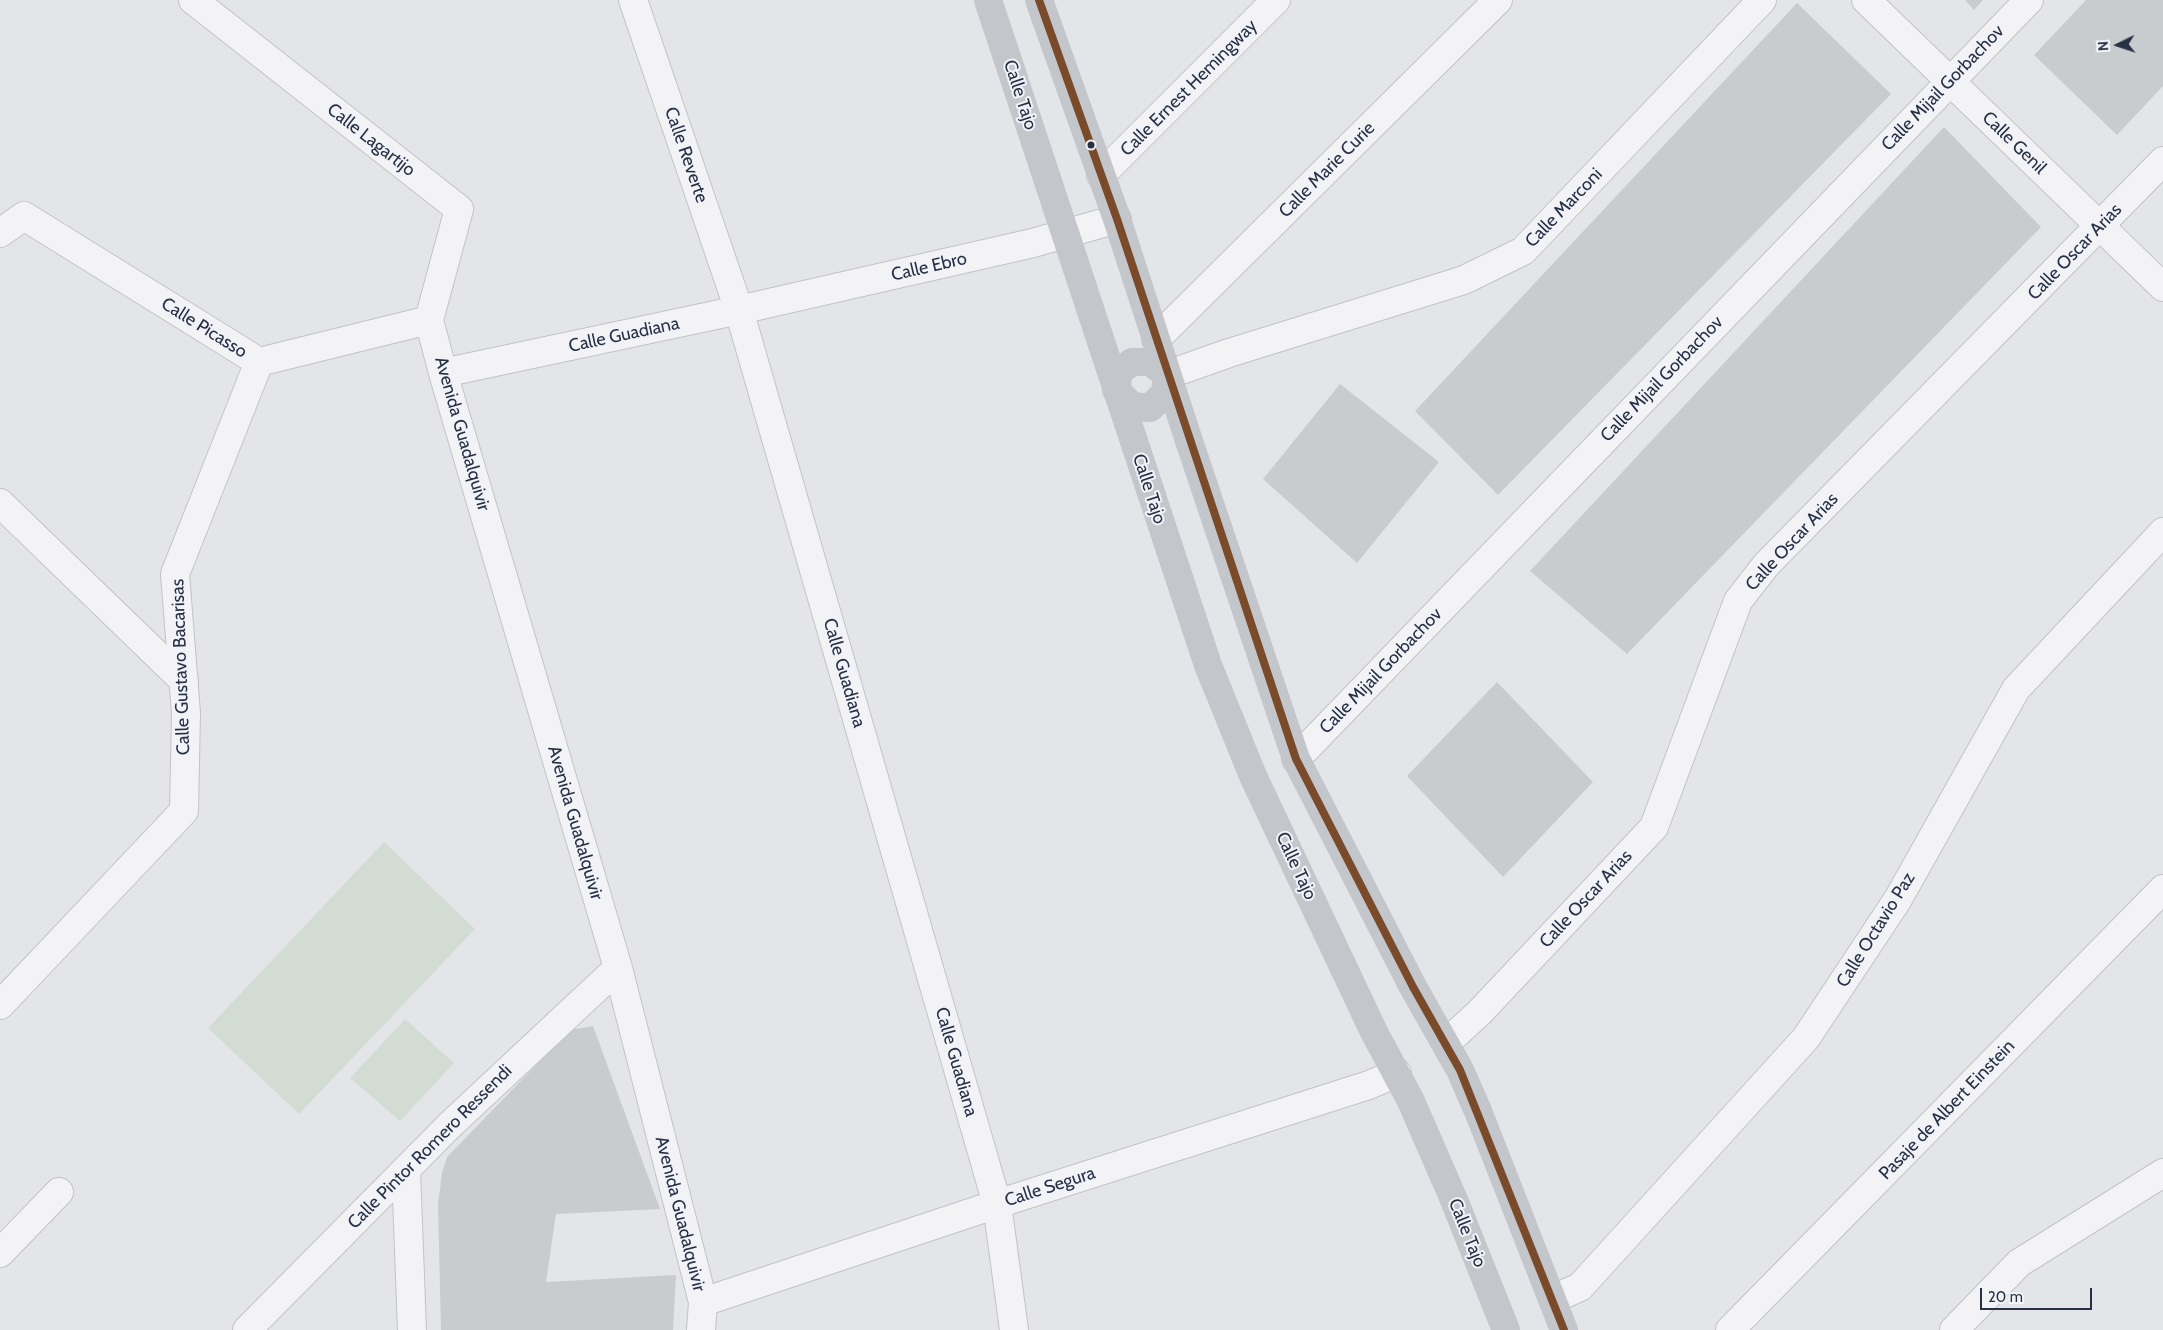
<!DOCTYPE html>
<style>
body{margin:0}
#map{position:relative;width:2163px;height:1330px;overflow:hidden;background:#e3e5e9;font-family:Cabin,sans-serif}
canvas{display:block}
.north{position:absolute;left:2093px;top:20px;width:50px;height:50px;-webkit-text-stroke:4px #f1f3f8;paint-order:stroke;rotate:266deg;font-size:14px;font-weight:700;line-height:20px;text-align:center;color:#283144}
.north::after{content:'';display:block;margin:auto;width:18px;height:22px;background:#283144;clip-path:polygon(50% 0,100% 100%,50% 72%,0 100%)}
.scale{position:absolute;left:1980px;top:1288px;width:112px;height:22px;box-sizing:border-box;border:2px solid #283144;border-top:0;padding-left:6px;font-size:15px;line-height:18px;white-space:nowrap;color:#283144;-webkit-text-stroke:4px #f1f3f8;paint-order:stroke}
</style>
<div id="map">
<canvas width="2163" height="1330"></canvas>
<div class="north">N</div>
<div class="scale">20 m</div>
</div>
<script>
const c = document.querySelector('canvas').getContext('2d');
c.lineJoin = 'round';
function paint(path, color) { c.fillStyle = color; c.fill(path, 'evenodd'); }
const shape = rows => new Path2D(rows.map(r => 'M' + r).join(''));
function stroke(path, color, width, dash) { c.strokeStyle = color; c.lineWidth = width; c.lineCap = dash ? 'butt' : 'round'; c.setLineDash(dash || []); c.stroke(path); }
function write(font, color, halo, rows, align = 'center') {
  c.font = font + ' Cabin,sans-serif'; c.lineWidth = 4; c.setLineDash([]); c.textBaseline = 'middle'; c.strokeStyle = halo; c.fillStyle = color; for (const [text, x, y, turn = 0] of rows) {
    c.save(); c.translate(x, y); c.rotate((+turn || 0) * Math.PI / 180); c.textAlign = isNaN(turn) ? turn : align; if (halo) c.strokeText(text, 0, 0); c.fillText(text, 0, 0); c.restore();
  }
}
paint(shape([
 [384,842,475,929,299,1114,208,1028],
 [405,1019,454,1063,400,1121,350,1078]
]), '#d3dcd3');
paint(shape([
 [1965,0,1983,0,1974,10],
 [2086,0,2163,0,2163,86,2117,135,2034,55],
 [1797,3,1891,94,1498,495,1415,411],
 [1944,127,2041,227,1627,654,1530,571],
 [1340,384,1439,462,1357,563,1263,479],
 [1497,682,1593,782,1503,877,1407,776],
 [593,1026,660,1209,556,1214,546,1282,676,1275,673,1330,441,1330,438,1204,442,1173,447,1157,570,1030]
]), '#c9cccf');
const street = shape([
 [193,0,459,209,429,320,443,373,618,968,703,1302,701,1330],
 [633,0,739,310,1033,243,1117,219],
 [1866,0,2163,287],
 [1101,175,1276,0],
 [0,233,24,216,259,362,429,320],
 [1156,339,1498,0],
 [443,373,739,310,997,1204,1014,1330],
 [1167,375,1229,353,1464,280,1523,251,1762,0],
 [0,503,184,681],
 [1296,759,2029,0],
 [0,1005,184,811,186,713,175,574,259,362],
 [1446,1043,1479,1013,1654,827,1738,601,1766,565,2163,161],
 [406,1170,412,1330],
 [0,1253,59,1192],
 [1553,1299,1580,1287,1806,1038,1898,899,2016,689,2163,532],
 [703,1302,997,1204,1369,1085,1397,1073],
 [247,1330,450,1125,618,968],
 [1730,1330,2163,889],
 [1954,1330,2019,1263,2163,1173]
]);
stroke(street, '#c1c3c7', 30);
stroke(street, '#f3f3f5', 28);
stroke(shape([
 [988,0,1208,665,1253,776,1374,1032,1411,1101,1454,1200,1506,1330],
 [1039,0,1117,219,1188,438,1296,759,1413,987,1460,1070,1478,1111,1564,1330],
 [1132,362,1150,362,1167,375,1165,393,1150,408,1132,406,1116,390,1119,372,1132,362]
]), '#c3c6ca', 28);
stroke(shape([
 [1039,0,1117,219,1296,759,1413,987,1460,1070,1564,1330]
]), '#7a4b2a', 8);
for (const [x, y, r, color] of [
 [1091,145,4.5,"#283144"]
]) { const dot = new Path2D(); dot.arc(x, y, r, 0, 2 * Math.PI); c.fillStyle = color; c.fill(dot); stroke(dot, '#f1f3f8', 2); }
write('18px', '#283144', '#f1f3f8', [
 ["Calle Ernest Hemingway",1189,88,-45],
 ["Calle Mijail Gorbachov",1943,88,-46],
 ["Calle Tajo",1020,95,72],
 ["Calle Lagartijo",371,140,38],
 ["Calle Genil",2014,143,44],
 ["Calle Reverte",686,155,71],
 ["Calle Marie Curie",1327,170,-45],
 ["Calle Marconi",1564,208,-46],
 ["Calle Oscar Arias",2075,252,-46],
 ["Calle Ebro",929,267,-13],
 ["Calle Picasso",204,328,32],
 ["Calle Guadiana",624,335,-12],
 ["Calle Mijail Gorbachov",1662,379,-46],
 ["Avenida Guadalquivir",462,434,74],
 ["Calle Tajo",1149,489,72],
 ["Calle Oscar Arias",1792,542,-47],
 ["Calle Gustavo Bacarisas",181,667,-92],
 ["Calle Mijail Gorbachov",1381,671,-46],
 ["Calle Guadiana",844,673,74],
 ["Avenida Guadalquivir",575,823,74],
 ["Calle Tajo",1296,866,65],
 ["Calle Oscar Arias",1586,899,-47],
 ["Calle Octavio Paz",1876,930,-58],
 ["Calle Guadiana",956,1062,74],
 ["Pasaje de Albert Einstein",1947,1110,-46],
 ["Calle Pintor Romero Ressendi",430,1147,-45],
 ["Calle Segura",1050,1187,-18],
 ["Avenida Guadalquivir",680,1214,76],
 ["Calle Tajo",1467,1233,68]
]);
</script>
